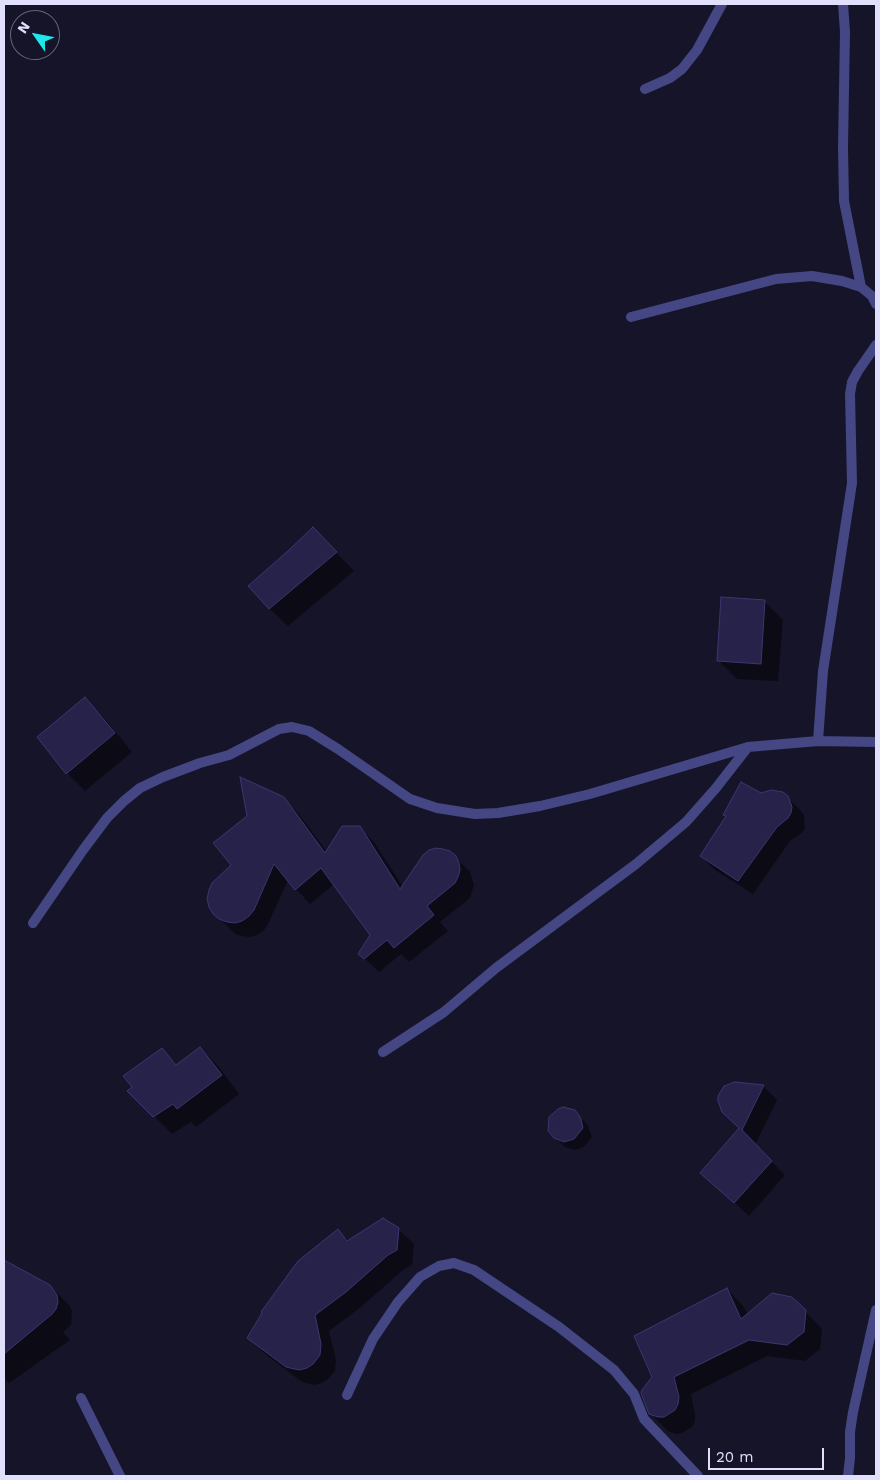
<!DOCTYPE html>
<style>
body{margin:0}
#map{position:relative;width:880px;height:1480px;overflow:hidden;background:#151429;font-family:"Work Sans",sans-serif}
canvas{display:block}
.frame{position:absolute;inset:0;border:5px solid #e0dffc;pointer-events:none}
.north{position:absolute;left:10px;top:10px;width:50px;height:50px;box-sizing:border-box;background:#151429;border:1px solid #66657d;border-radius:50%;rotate:303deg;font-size:14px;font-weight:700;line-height:20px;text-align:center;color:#e0dffc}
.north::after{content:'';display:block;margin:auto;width:18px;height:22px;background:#1ee6e9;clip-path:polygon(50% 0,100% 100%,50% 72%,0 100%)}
.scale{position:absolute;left:708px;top:1448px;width:116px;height:22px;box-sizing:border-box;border:2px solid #e0dffc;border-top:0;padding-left:6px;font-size:15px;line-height:18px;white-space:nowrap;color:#e0dffc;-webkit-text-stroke:4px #151429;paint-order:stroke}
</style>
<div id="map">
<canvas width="880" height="1480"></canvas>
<div class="frame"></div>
<div class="north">N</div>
<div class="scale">20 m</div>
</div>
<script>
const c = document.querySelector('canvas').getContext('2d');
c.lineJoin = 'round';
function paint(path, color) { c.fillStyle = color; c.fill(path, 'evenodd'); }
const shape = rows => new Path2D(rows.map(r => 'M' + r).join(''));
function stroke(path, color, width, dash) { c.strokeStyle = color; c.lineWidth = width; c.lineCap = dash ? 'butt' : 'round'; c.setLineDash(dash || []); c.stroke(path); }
paint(shape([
 [331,547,354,571,288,626,269,608],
 [764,601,783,620,778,681,737,679,718,660],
 [85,699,103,717,132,752,85,791,67,773,39,737],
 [761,795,787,797,802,812,804,816,805,828,802,833,790,841,753,894,715,870,701,856,727,817,725,815],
 [283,798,298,813,327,852,359,827,374,842,403,887,455,857,470,872,474,885,470,898,440,922,448,931,409,962,401,954,379,972,360,954,372,935,334,884,310,904,288,880,268,924,264,930,257,935,250,937,242,936,235,934,214,913,232,865],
 [200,1048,218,1066,239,1094,196,1127,191,1122,172,1134,129,1091,162,1049,177,1065],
 [763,1086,777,1100,755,1145,785,1175,749,1216,702,1173,740,1128],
 [574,1111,587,1124,592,1137,584,1147,574,1150,565,1147,555,1137],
 [398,1229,414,1244,412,1265,403,1270,361,1307,329,1331,336,1360,335,1371,328,1379,322,1383,315,1385,302,1382,264,1353,249,1338,338,1231,349,1241],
 [4,1261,50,1286,70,1306,72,1311,71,1325,63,1332,70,1340,9,1383,4,1378],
 [727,1289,743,1306,748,1315,792,1298,822,1329,820,1349,805,1361,767,1356,691,1394,695,1415,695,1421,692,1427,682,1433,676,1434,668,1431,650,1413]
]), '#0007');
const building = shape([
 [313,527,337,552,269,609,248,586,288,551,313,527],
 [721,597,765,600,761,664,717,661,721,597],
 [85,697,115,733,66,774,37,737,85,697],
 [240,777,284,797,325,853,342,826,360,826,400,889,423,855,429,850,436,848,443,849,450,851,456,856,459,863,460,870,458,877,455,883,427,906,434,915,394,948,387,940,364,959,358,954,370,935,321,868,295,890,274,864,254,910,249,916,242,921,235,923,227,922,219,919,213,914,209,907,207,899,209,890,212,883,231,865,213,843,247,816,240,777],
 [741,782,761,793,771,790,783,792,788,796,792,807,791,813,788,818,777,827,738,881,700,856,726,816,723,815,741,782],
 [200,1047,222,1075,177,1109,173,1104,153,1117,127,1091,132,1087,123,1076,162,1048,176,1065,200,1047],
 [735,1082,764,1085,742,1130,772,1161,734,1203,700,1173,739,1128,722,1112,718,1101,718,1096,724,1086,735,1082],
 [563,1107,575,1110,578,1114,581,1119,583,1128,574,1139,564,1142,554,1138,548,1131,549,1117,558,1109,563,1107],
 [383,1218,399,1228,397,1250,388,1255,346,1292,315,1315,321,1344,320,1355,313,1364,307,1368,299,1370,286,1367,247,1338,262,1313,261,1312,298,1261,338,1229,347,1241,383,1218],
 [4,1260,50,1285,57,1295,58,1302,56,1309,52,1314,4,1354,4,1260],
 [727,1288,741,1319,772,1293,792,1297,806,1310,804,1332,787,1345,749,1340,674,1377,679,1397,678,1404,675,1410,664,1417,658,1417,649,1414,641,1393,642,1390,652,1377,634,1336,727,1288]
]);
paint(building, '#262249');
stroke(building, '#3d3672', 1);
stroke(shape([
 [843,4,845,32,843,147,844,201,861,287],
 [645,89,670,78,682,69,697,50,722,4],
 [631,317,776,279,812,276,842,281,861,287,872,296,876,304],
 [818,741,823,671,852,483,850,394,852,382,858,371,876,345],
 [33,923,83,850,107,818,124,801,140,788,163,777,200,763,229,755,279,729,292,727,309,731,338,749,410,799,437,808,475,814,498,813,540,806,590,794,748,747,818,741,876,742],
 [383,1052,444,1012,496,968,636,864,686,822,716,788,748,747],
 [347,1395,373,1339,398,1302,420,1277,439,1266,454,1263,474,1270,559,1327,614,1370,634,1394,644,1419,698,1476],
 [81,1398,120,1476],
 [848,1476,850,1458,850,1432,853,1412,876,1310]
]), '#444784', 10);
</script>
